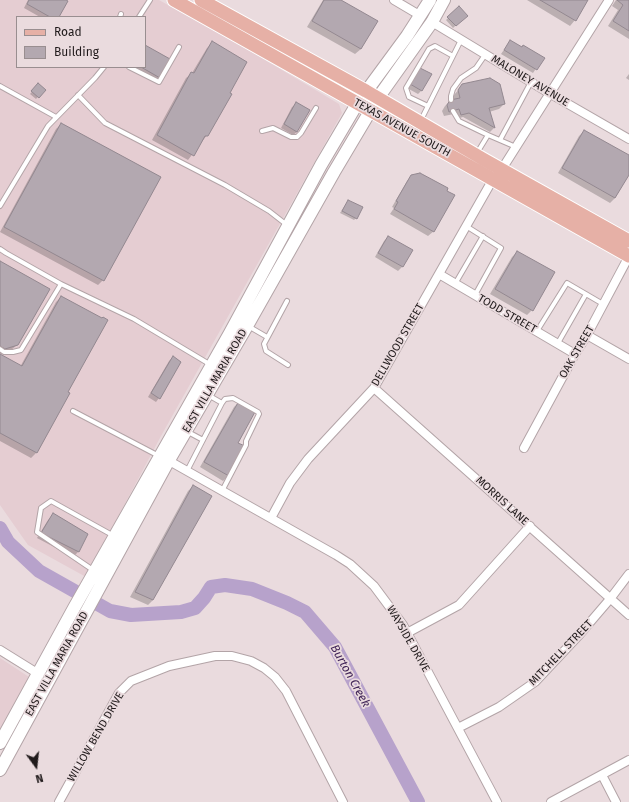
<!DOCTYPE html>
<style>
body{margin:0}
#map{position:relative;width:629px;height:802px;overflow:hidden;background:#eadbde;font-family:"Fira Sans",sans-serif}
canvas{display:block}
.legend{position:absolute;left:16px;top:16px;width:130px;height:52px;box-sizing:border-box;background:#eadbde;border:1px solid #998e90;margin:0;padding:5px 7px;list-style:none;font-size:12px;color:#201a1b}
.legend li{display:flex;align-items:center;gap:8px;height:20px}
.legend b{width:20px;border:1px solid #998e90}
.north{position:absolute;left:16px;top:746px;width:40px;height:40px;-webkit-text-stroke:3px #eadbde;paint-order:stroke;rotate:165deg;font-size:11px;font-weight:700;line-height:16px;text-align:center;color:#201a1b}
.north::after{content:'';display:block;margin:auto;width:14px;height:18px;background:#201a1b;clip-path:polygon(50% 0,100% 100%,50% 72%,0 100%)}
</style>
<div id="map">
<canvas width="629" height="802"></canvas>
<ul class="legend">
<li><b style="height:5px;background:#e6b0a6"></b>Road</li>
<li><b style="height:11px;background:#b3a8b0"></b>Building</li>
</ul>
<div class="north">N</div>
</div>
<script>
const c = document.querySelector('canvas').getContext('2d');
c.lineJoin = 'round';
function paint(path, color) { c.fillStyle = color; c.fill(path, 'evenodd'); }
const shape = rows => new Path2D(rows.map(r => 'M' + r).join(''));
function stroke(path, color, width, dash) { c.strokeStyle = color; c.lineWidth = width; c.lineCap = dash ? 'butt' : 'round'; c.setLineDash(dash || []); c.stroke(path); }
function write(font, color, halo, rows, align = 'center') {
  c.font = font + ' "Fira Sans",sans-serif'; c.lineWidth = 3.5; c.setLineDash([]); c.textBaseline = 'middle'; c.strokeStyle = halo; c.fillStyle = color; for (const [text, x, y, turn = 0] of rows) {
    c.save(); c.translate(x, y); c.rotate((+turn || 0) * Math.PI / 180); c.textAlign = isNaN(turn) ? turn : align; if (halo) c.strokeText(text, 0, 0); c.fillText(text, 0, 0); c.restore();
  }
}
paint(shape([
 [0,0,159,0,250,51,339,104,342,113,161,436,86,577,28,545,0,505],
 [17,17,145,17,145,67,17,67],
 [0,658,29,677,0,730]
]), '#e5cdd2');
paint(shape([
 [28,0,64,0,58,17,40,17,24,8],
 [323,0,339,0,376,21,361,49,355,54,307,27],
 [527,0,587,0,575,20,570,26],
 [616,0,629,0,629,39,608,26,618,10,612,6],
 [459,7,466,16,453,28,446,20],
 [510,41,521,48,523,46,543,58,533,73,501,54],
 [213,43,207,135,188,160,152,140,186,78,192,73,207,48],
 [145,46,159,77,156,81,131,67,145,67],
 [416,73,430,75,421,91,418,94,407,88],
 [629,74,629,80,626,78],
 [38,85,44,90,36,99,30,94],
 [463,85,504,104,499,109,489,112,494,128,490,132,463,117,456,119,454,114,444,116,442,111,445,106,450,101,454,100,453,96],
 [296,104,297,132,293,135,281,128,292,107],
 [61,124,103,280,98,285,0,232,56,129],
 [584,131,629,156,629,173,615,198,610,203,558,173,579,136],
 [412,176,434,231,428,236,390,214,394,208,392,207,407,181],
 [348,201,356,218,354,220,340,213],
 [388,237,411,250,402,267,398,271,375,257,384,241],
 [517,252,532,310,527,315,490,294,512,257],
 [0,262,17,345,11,350,0,354],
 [61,297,102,319,67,392,69,393,36,453,31,458,0,441,0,356,20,367,56,302],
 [173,357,159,398,156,402,148,397,169,361],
 [239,402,237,443,228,476,223,481,200,467,234,407],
 [193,486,153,600,148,605,130,597,188,491],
 [53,515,87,535,78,552,73,557,37,538,48,520]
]), '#0003');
stroke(shape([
 [0,528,8,542,39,571,110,611,131,615,181,612,195,608,204,598,211,587,225,585,252,589,287,603,305,612,335,647,418,802]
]), '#b7a2cb', 14);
const building = shape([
 [29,0,66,0,68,1,59,17,50,17,27,4,29,0],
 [324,0,341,0,378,21,361,49,312,21,324,0],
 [540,0,588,0,576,21,540,0],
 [617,0,629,0,629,31,613,21,623,5,617,0],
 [459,6,468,16,456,26,447,17,459,6],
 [510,40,522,47,523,45,545,58,537,70,504,50,510,40],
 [212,41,247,62,230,93,232,94,208,136,205,136,194,156,157,135,191,72,194,73,212,41],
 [145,45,170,59,160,78,141,67,145,67,145,45],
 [420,68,432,74,422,91,410,84,420,68],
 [490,78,500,84,505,104,489,108,495,128,469,113,461,115,459,109,449,112,447,105,450,100,460,98,458,90,462,84,490,78],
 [38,83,46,90,39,98,31,91,38,83],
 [296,102,310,110,297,132,284,124,296,102],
 [61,123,161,177,104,281,4,227,61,123],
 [584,130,629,155,629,175,615,198,562,168,584,130],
 [420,173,448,188,447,191,455,195,434,232,394,209,398,202,396,201,411,175,420,173],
 [348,200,363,207,357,219,342,211,348,200],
 [388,236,413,250,403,267,378,253,388,236],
 [517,251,555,272,533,311,495,289,517,251],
 [0,261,50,289,18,345,5,349,0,346,0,261],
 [61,296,102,318,103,317,108,320,68,392,70,393,37,453,0,433,0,354,22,366,61,296],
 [173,356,181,362,160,399,151,393,173,356],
 [239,401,255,412,238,443,245,446,229,476,204,462,239,401],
 [193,485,212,496,153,600,135,592,193,485],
 [53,513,88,534,79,552,41,533,53,513]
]);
paint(building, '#b3a8b0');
stroke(building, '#938890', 1);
const lane = shape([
 [120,17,121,14],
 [139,17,150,0],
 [129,67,159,82,179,47],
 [0,86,56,117],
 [78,95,105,123,225,185,269,211,287,225],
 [451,100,451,96,453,89,461,78,476,68,485,55],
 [428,106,409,97,406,88,429,49,435,46,453,56],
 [453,111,459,121,488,135],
 [421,120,461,40],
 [262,131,273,128,291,137,297,137,301,133,316,108],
 [500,140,531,82],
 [477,153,488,135,516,147],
 [0,206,48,126,95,78,104,67],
 [466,226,501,248,475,295],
 [0,249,6,253,61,284,134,319,211,365],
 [455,284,483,236],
 [287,301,264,344,266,351,288,365],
 [248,326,267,337],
 [537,331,567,283,603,304],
 [558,343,586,294],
 [0,349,4,352,13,352,21,350,61,284],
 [73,411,159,456],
 [188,432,203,440],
 [187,471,222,403,208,395],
 [222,491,246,445,246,441,259,414,258,412,233,398,225,399,222,403],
 [93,570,37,532,41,508,51,501,114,536]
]);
const street = shape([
 [394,0,421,16],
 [432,22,549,93,629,139],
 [502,169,609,0],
 [439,274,575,354],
 [587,335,629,359],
 [374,388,629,615],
 [524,448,575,354,587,335,629,256],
 [164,458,336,555,350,564,374,586,403,625,497,802],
 [271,518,290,483,308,459,374,388,493,179],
 [407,633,459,605,530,526],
 [0,650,37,673],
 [458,728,499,707,535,682,580,634,610,599,629,574],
 [602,775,616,802],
 [59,802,119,693,131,681,169,666,215,656,232,656,251,661,264,668,275,677,286,691,343,802],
 [551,802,629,760]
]);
const secondary = shape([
 [0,743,74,608,230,333,321,165,357,104,407,36,430,0],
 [0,770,169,460,247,326,334,172,378,98,432,22,444,0]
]);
const primary = shape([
 [174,0,629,256],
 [201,0,366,91,483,159,629,241]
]);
stroke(lane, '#b3a4a7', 6);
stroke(street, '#b3a4a7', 10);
stroke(secondary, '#b3a4a7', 14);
stroke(primary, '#fff', 15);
stroke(lane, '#fff', 4);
stroke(street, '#fff', 8);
stroke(secondary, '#fff', 12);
stroke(primary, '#e6b0a6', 13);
write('11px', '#201a1b', '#eadbde', [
 ["MALONEY AVENUE",530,81,31],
 ["TEXAS AVENUE SOUTH",402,128,29],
 ["TODD STREET",507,314,30],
 ["DELLWOOD STREET",398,345,-60],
 ["OAK STREET",577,352,-60],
 ["EAST VILLA MARIA ROAD",215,381,-60],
 ["MORRIS LANE",502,501,42],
 ["WAYSIDE DRIVE",408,639,60],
 ["MITCHELL STREET",561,653,-46],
 ["EAST VILLA MARIA ROAD",57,664,-61],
 ["WILLOW BEND DRIVE",96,737,-60]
]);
write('italic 12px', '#402457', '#eadbde', [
 ["Burton Creek",350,676,61]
]);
</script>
